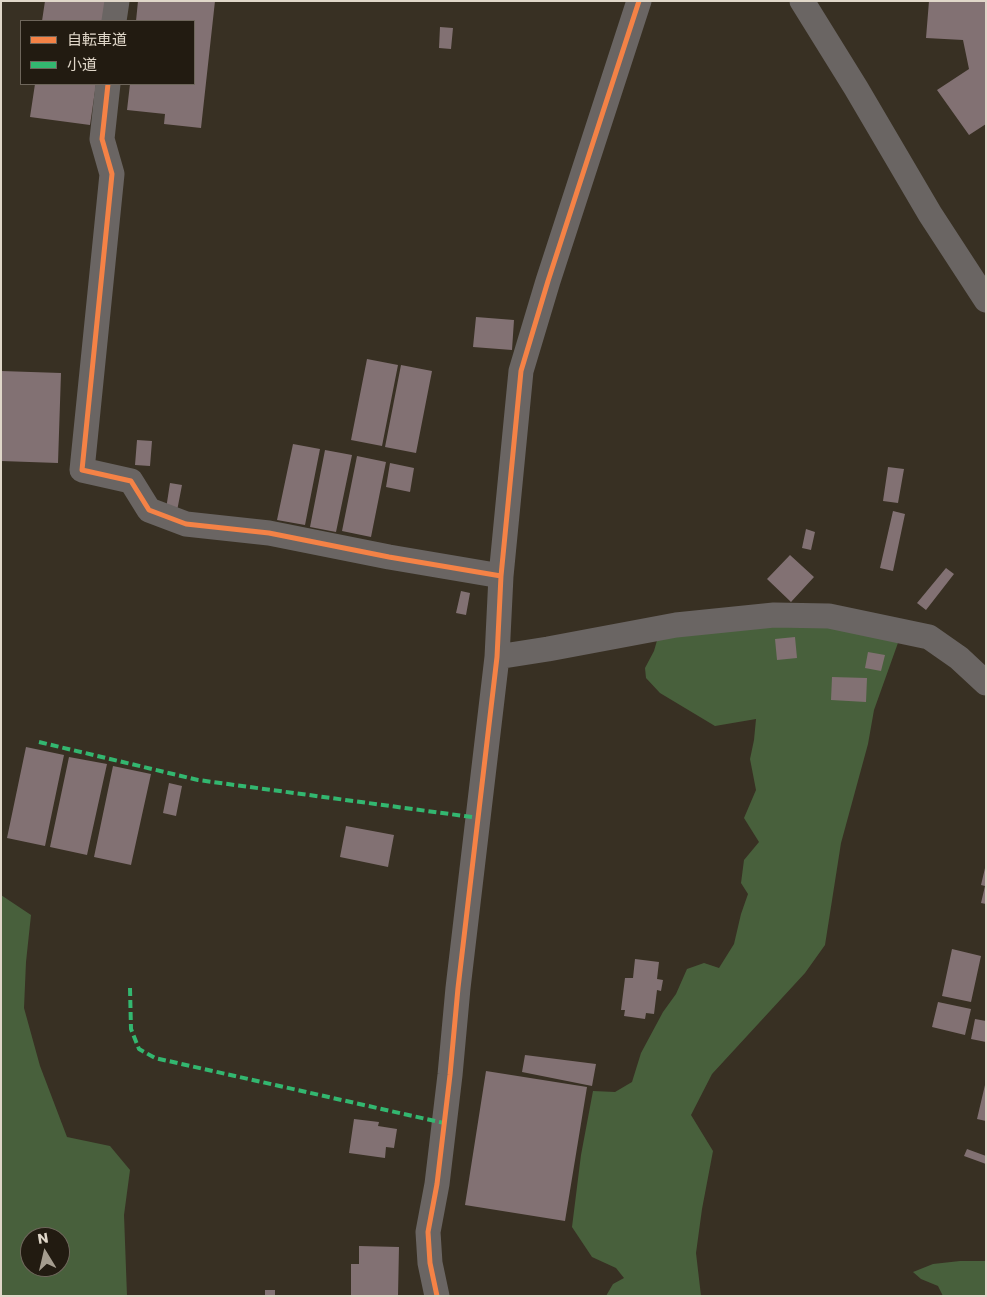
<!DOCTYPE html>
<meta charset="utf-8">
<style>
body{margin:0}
#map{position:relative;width:987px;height:1297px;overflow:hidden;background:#383023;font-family:Poppins,"Noto Sans JP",sans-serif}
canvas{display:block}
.frame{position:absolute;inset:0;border:2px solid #e0d7c9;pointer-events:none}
.legend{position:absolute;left:20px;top:20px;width:175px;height:65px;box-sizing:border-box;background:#221b11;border:1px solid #6e665b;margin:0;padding:6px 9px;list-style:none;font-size:15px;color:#e0d7c9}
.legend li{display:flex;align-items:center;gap:10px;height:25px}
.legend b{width:25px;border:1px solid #6e665b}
.north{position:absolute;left:20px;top:1227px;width:50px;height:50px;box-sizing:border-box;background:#221b11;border:1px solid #6e665b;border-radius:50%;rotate:351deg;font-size:14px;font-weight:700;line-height:20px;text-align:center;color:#e0d7c9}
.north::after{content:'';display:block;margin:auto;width:18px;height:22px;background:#a59d8f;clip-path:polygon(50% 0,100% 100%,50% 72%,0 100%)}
</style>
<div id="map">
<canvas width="987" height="1297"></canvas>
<div class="frame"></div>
<ul class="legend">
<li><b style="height:6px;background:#f48246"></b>自転車道</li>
<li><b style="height:6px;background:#33b770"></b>小道</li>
</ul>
<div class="north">N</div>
</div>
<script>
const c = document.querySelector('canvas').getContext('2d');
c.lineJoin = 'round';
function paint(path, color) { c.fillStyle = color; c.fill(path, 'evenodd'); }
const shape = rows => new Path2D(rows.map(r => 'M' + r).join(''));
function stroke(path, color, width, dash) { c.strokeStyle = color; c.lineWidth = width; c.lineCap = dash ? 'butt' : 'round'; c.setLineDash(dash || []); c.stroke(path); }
paint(shape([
 [746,625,837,628,899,640,874,710,868,744,841,843,825,945,805,973,712,1074,691,1115,713,1151,702,1209,696,1253,701,1296,606,1296,613,1284,624,1278,616,1268,592,1257,572,1227,581,1155,593,1091,615,1092,632,1082,641,1053,663,1012,676,994,687,969,704,963,719,968,734,944,741,914,748,894,741,883,744,860,759,842,744,818,756,790,750,759,754,740,756,719,715,726,660,693,646,678,645,668,654,651,658,637],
 [1,895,31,915,26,962,24,1008,40,1066,67,1137,110,1146,130,1170,124,1215,127,1296,1,1296],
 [30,1237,60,1237,60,1267,30,1267],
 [960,1261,986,1261,986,1296,943,1296,938,1286,921,1279,913,1272,933,1264]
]), '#48603c');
paint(shape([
 [45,1,106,1,103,21,42,21],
 [138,1,215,1,201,128,164,124,165,114,127,110,130,84,194,84,194,21,136,21],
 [929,1,986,1,986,124,969,135,937,90,969,69,963,40,926,38],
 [440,27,453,28,451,49,439,48],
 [35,84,96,84,90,125,30,117],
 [476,317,514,320,512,350,473,347],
 [367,359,398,365,382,446,351,440],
 [401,365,432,371,416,453,385,447],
 [1,371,61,373,58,463,1,461],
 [137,440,152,441,150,466,135,465],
 [293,444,320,449,305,525,277,520],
 [325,450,352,455,336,532,310,527],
 [357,456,386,462,371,537,342,531],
 [390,463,414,468,410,492,386,487],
 [888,467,904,469,898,503,883,501],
 [170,483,182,485,177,511,166,509],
 [893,511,905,514,893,571,880,568],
 [806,529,815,532,811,550,802,548],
 [790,555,814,577,791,602,767,579],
 [946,568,954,574,926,610,917,603],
 [461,591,470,593,466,615,456,613],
 [795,637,797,658,777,660,775,639],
 [868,652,885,655,881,671,865,668],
 [832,677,867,678,866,702,831,700],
 [26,747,64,755,45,846,7,838],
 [69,757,107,764,87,855,50,847],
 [113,766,151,774,131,865,94,857],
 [169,783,182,786,176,816,163,813],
 [346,826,394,835,388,867,340,857],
 [985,868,986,868,986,904,981,903,985,886,981,885],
 [952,949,981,956,971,1002,942,996],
 [635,959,659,962,657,979,663,980,661,991,657,990,654,1014,646,1013,645,1019,624,1016,625,1010,621,1010,625,978,633,978],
 [938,1002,971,1009,965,1035,932,1027],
 [975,1019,986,1021,986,1042,971,1039],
 [525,1055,596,1064,592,1086,522,1072],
 [486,1071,587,1087,565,1221,465,1205],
 [985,1085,986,1085,986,1121,977,1119],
 [354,1119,379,1122,378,1126,397,1129,394,1148,386,1147,385,1158,349,1153],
 [967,1149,986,1156,986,1164,964,1156],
 [359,1246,399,1247,398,1296,351,1296,351,1264,359,1264],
 [265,1290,275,1290,275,1296,265,1296]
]), '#827173');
stroke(shape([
 [802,1,856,88,930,214,986,300],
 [114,21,117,1],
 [108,84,102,139,112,174,82,470,131,481,149,510,186,524,269,533,389,557,501,576],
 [497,657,548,649,676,625,774,615,829,616,929,637,959,658,986,683],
 [437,1296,430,1263,428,1232,437,1184,450,1075,458,988,497,657,501,576,521,371,548,281,639,1]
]), '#6a6563', 25);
stroke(shape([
 [39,742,198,780,479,818],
 [130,988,131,1029,139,1049,155,1058,444,1123]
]), '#33b770', 4, [8, 4]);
stroke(shape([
 [108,84,102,139,112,174,82,470,131,481,149,510,186,524,269,533,389,557,501,576],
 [437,1296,430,1263,428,1232,437,1184,450,1075,458,988,497,657,501,576,521,371,548,281,639,1]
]), '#f48246', 5);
</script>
